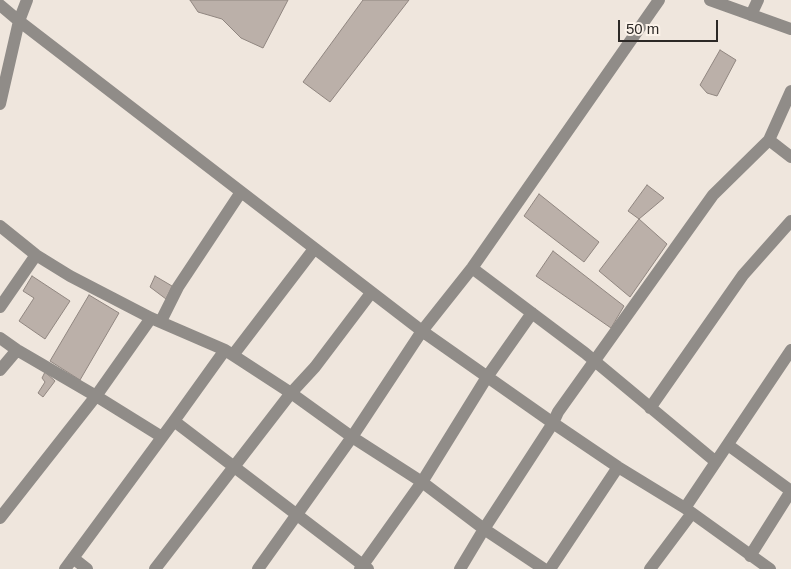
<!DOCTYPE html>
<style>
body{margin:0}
#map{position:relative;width:791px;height:569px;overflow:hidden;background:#efe6dd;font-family:Arial,sans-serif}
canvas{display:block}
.scale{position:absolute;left:618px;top:20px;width:100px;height:22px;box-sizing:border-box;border:2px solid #2d2926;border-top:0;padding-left:6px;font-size:15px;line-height:18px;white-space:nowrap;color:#2d2926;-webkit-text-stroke:4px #fcf3ea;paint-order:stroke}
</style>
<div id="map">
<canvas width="791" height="569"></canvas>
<div class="scale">50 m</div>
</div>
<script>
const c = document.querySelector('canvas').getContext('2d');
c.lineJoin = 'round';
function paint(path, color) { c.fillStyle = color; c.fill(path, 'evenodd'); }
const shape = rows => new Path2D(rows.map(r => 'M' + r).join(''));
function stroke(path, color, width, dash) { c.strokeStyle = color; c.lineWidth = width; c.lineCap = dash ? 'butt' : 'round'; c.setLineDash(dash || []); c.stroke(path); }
const building = shape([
 [190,0,288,0,263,48,241,38,222,19,198,12,190,0],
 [363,0,409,0,330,102,303,82,363,0],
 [720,50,736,60,717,96,707,93,700,85,720,50],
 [647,185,664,198,639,219,628,211,647,185],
 [539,194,599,242,584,262,524,216,539,194],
 [639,219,667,244,630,297,599,271,639,219],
 [553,251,624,306,611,328,536,276,553,251],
 [32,276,70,301,45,339,19,321,34,298,23,291,32,276],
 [155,276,172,286,166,299,150,287,155,276],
 [89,295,119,313,80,380,50,361,89,295],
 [45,372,55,381,43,397,38,393,45,382,42,378,45,372]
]);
paint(building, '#bbb0a9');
stroke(building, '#908680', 1);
stroke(shape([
 [710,0,791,29],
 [0,5,19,21,422,331,553,423,618,467,685,508,770,569],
 [751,15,758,0],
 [0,104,19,21,27,0],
 [769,140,791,157],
 [0,226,36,255,70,276,151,318,225,350,291,393,352,437,422,482,484,529,544,569],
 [472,268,585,353,716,462],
 [0,307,36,255],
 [161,321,178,287,241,192],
 [0,338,17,350,96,396,162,437],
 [233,355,314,249],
 [0,370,17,350],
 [650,408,743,275,791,221],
 [174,421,368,569],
 [728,445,791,491],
 [685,508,791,350],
 [0,518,96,396,151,318],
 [750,556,791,491],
 [73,558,87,569],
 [65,569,174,421,225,350],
 [155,569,291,393,315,367,371,293],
 [258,569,352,437,422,331,472,268,659,0],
 [360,569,422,482,487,377,532,313],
 [460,569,484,529,553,423,558,412,713,195,769,140,791,91],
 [550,569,618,467],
 [650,569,692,513]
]), '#908c88', 12);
</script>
